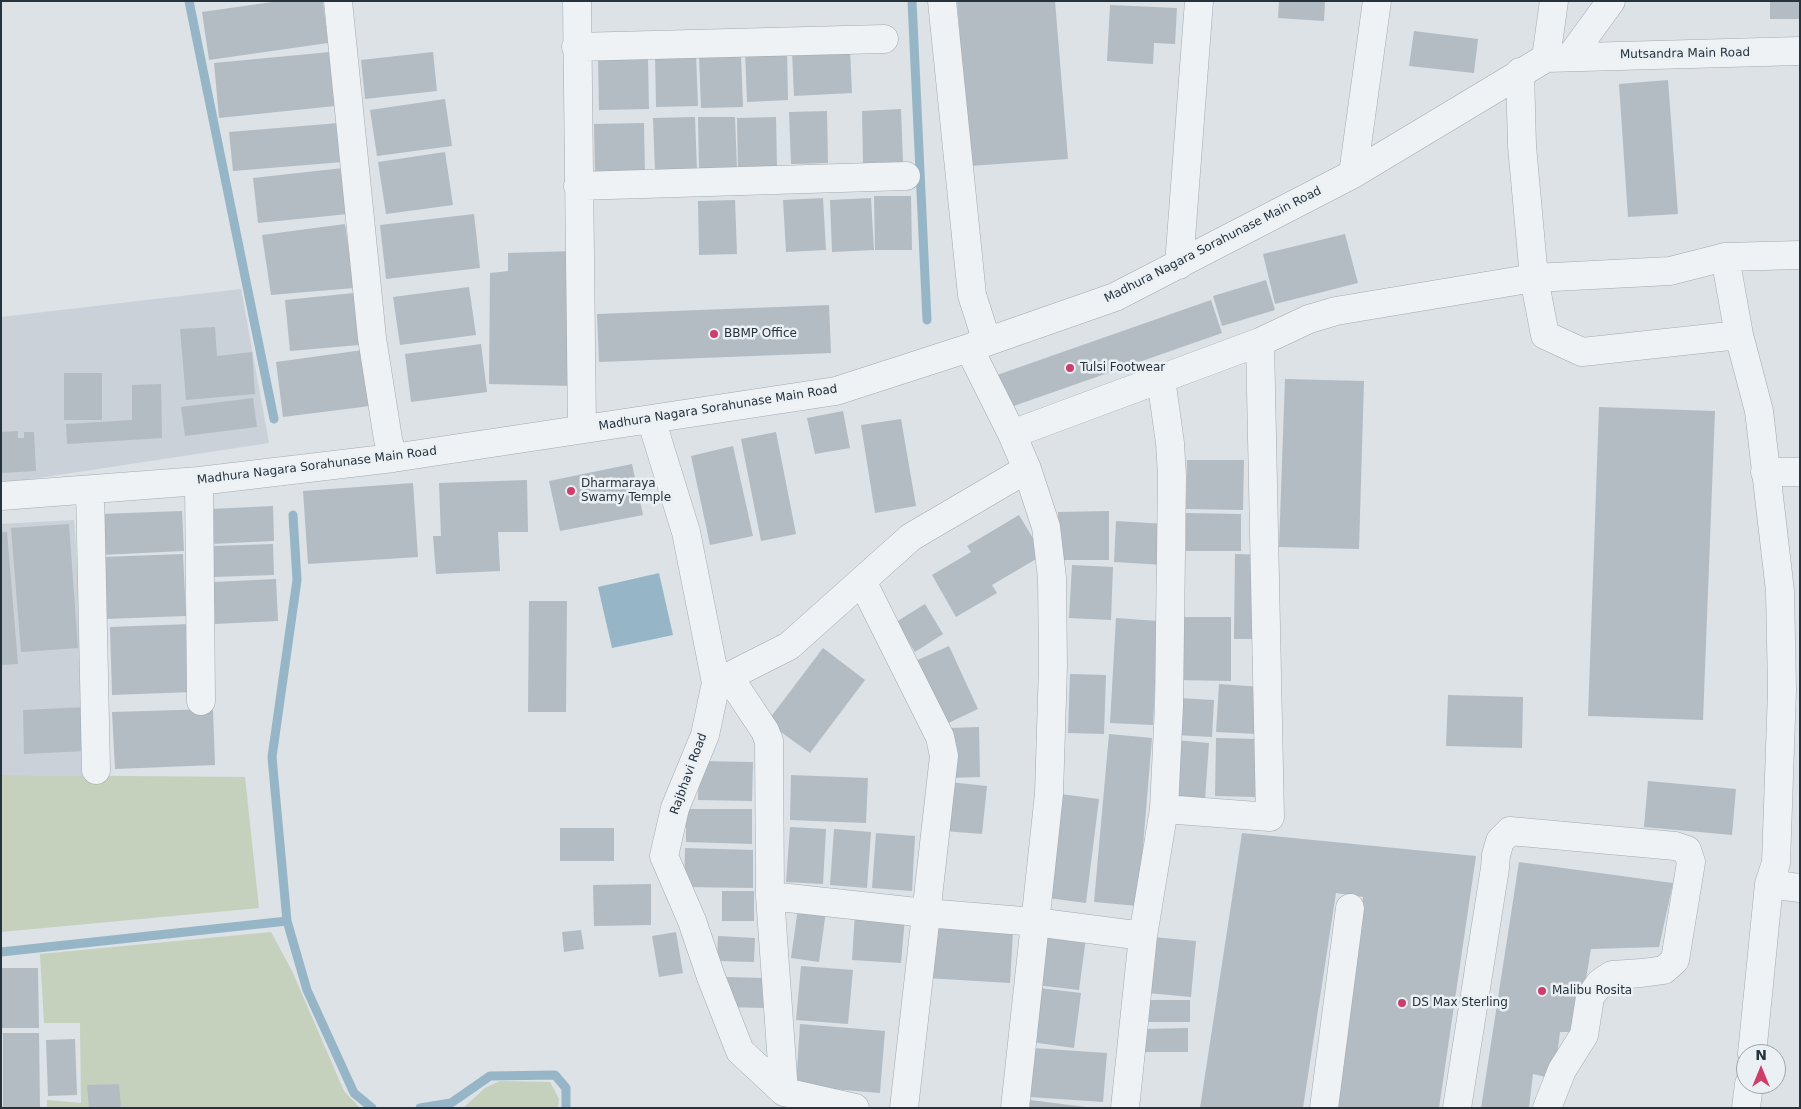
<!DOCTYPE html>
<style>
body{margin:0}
#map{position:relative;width:1801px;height:1109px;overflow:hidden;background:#dce2e6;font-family:"DejaVu Sans",sans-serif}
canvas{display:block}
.frame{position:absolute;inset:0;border:2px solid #26323c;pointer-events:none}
.north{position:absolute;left:1736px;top:1044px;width:50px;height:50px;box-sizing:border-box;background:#ebf0f4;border:1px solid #9ca4aa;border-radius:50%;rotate:0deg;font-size:14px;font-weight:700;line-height:20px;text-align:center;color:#26323c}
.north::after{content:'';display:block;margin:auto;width:18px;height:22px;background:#ce3e6b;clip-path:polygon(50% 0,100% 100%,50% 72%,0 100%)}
</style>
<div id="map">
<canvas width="1801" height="1109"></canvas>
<div class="frame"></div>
<div class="north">N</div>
</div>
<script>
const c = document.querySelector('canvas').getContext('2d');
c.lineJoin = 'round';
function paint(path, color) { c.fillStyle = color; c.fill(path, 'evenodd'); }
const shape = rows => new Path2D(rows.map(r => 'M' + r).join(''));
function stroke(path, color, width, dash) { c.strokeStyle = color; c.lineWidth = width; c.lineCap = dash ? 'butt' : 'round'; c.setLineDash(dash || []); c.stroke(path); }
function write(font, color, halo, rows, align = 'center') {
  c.font = font + ' "DejaVu Sans",sans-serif'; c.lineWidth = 5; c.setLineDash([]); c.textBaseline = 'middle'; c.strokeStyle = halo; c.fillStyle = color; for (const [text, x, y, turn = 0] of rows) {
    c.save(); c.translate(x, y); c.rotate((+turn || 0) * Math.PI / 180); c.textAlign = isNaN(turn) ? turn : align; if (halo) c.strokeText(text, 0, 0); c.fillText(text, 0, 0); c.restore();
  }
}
paint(shape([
 [241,289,269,443,32,479,1,482,1,317],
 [74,520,93,776,1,775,1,524]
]), '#cad1d8');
paint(shape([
 [1,775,245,777,259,908,1,932],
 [271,932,292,971,344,1091,360,1108,47,1108,47,1100,81,1103,80,1023,44,1023,40,954],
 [500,1081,550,1082,559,1099,558,1108,463,1108,485,1088]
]), '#c5d0bd');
paint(shape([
 [659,573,673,635,612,648,598,587]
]), '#96b6c7');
stroke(shape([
 [189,1,274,419],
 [912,1,927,320],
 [293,515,297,580,272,757,287,921,307,990,354,1093,372,1108],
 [1,952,287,921],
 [420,1108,451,1103,490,1076,555,1075,566,1088,566,1108]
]), '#96b6c7', 9);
paint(shape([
 [279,1,323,1,328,43,209,60,202,12],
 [957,1,1055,1,1068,159,970,166],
 [1279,1,1325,1,1324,21,1278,18],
 [1770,1,1800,1,1800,19,1770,19],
 [1110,5,1177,8,1175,44,1154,43,1153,64,1107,61],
 [1414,31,1478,39,1474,73,1409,66],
 [787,47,788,100,747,102,745,49],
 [850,48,852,93,794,96,792,51],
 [330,52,335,106,219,118,214,63],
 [433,52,437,91,365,99,361,60],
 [696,53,698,106,656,107,655,55],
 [741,55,743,107,701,108,699,56],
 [598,58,648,58,649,109,599,110],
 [1668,80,1678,214,1628,217,1619,84],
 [445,99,452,146,377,156,370,110],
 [901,109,903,162,863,163,862,111],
 [827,111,828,163,791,164,789,112],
 [695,117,697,170,655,171,653,118],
 [698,117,735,117,737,169,699,169],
 [776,117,777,169,738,170,737,118],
 [339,123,343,162,233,171,229,132],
 [644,123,645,175,595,176,594,124],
 [445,152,453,205,386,214,378,162],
 [343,168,348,214,258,223,253,178],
 [874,196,911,196,912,250,875,250],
 [823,198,826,250,786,252,783,200],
 [871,198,874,250,832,252,830,200],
 [735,200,737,254,699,255,698,201],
 [474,214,480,268,386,279,380,225],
 [345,224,354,288,271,295,262,235],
 [1345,234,1358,283,1275,304,1263,254],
 [573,251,575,386,489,384,490,273,508,271,508,253],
 [1266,280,1275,310,1222,326,1213,296],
 [469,287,476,335,400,345,393,297],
 [354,293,359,345,290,351,285,300],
 [1211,300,1222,333,1008,408,997,375],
 [829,305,831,353,599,362,597,314],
 [215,327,217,356,252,352,255,394,186,400,180,329],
 [481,344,487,392,411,402,405,354],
 [363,350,370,406,283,417,276,362],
 [64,373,102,373,102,420,64,420],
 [1285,379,1364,381,1359,549,1279,547],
 [161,384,162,438,67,444,66,424,132,420,132,385],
 [253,398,257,427,185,436,181,407],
 [1599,407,1715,411,1703,720,1588,716],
 [843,411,850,448,815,454,807,418],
 [901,419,916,506,875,513,861,425],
 [18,431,18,438,24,438,24,432,34,432,36,471,1,473,2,432],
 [776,432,796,534,761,541,741,439],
 [733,446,753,536,710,545,691,456],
 [1187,460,1244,460,1243,510,1186,509],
 [632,464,643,515,560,531,549,481],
 [527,480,528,532,498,532,500,571,436,574,433,536,441,536,439,483],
 [413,483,418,557,308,564,303,491],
 [273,506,274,541,211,544,210,509],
 [182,511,184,551,101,555,100,514],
 [1109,511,1109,560,1059,560,1058,512],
 [1186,513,1241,514,1241,551,1186,551],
 [1019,515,1043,555,992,585,997,593,956,617,932,575,971,552,967,546],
 [1116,521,1166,524,1164,565,1114,562],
 [69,524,78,648,21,652,11,528],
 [1,532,7,532,18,664,1,665],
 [273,544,274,575,213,577,212,546],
 [183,554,186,616,105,619,102,557],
 [1235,554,1263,555,1261,639,1234,639],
 [1072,565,1113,567,1111,620,1069,618],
 [276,579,278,621,215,624,213,582],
 [529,601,567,601,566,712,528,712],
 [925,604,943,634,915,652,896,622],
 [1176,617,1231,617,1231,681,1175,680],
 [1116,618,1158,621,1153,725,1110,723],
 [190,624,193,692,112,695,110,627],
 [949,646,978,709,940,727,911,663],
 [823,648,865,680,810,753,767,722],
 [1070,674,1106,675,1104,734,1068,733],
 [1219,684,1261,687,1258,734,1216,732],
 [1448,695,1523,697,1522,748,1446,746],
 [1178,698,1214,700,1212,737,1176,735],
 [86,707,87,751,24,754,23,710],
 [213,709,215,765,115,769,112,712],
 [979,727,980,777,951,778,949,728],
 [1109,734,1152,738,1138,906,1094,902],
 [1216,738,1256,739,1255,797,1215,796],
 [1175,740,1209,743,1205,800,1171,798],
 [699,761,753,762,752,801,698,800],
 [791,775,868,778,866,823,790,820],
 [1648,781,1736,789,1732,835,1644,827],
 [949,782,987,786,982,834,944,831],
 [1061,794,1099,799,1086,903,1048,898],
 [686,809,752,809,752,844,686,842],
 [790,827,826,829,823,884,786,882],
 [560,828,614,828,614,861,560,861],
 [834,829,871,832,867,888,830,885],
 [876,833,915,836,912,891,872,888],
 [1242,833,1476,856,1439,1108,1334,1108,1363,897,1336,893,1303,1108,1200,1108],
 [685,848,753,850,753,888,684,887],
 [1519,862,1673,883,1659,947,1591,949,1577,1032,1560,1032,1554,1079,1533,1074,1529,1108,1481,1108],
 [651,884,651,925,594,926,593,885],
 [722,891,754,891,754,921,722,921],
 [798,908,826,911,819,962,791,958],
 [855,913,905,917,901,963,852,960],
 [929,926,1013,931,1010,983,926,978],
 [581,930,584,949,564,952,562,932],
 [676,932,683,973,659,977,652,936],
 [1042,932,1086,938,1079,990,1036,985],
 [718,936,755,938,754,962,717,961],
 [1153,937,1196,941,1191,997,1148,993],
 [801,966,853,970,848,1024,796,1020],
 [1,968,38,968,39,1028,1,1028],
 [725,977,766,978,765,1008,724,1007],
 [1031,987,1081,993,1074,1048,1024,1041],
 [1148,1000,1190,1000,1190,1022,1147,1022],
 [800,1024,885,1031,880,1093,796,1086],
 [1188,1028,1188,1052,1144,1052,1144,1029],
 [3,1033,39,1033,40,1108,3,1108],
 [75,1039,77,1095,48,1096,46,1040],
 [1033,1048,1107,1053,1103,1102,1030,1097],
 [119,1084,121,1108,89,1108,87,1085],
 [1030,1100,1086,1107,1086,1108,1029,1108]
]), '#b3bcc3');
const minor = shape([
 [338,1,372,338,388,439,393,458],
 [577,1,582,429],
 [942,1,972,295,987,342],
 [576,47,884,39],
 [1571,56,1611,1],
 [1546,58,1554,1],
 [1520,72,1522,146,1534,278,1545,335,1582,352,1739,335],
 [1353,174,1377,1],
 [578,186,906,176],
 [1725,257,1800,255],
 [1179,265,1199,1],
 [969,348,1012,434,1027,469,1046,527,1052,578,1053,666,1049,794,1015,1108],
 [651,419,686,532,716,683,705,735,675,808,664,856,692,921,711,977,740,1051,784,1092,855,1108],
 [1012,434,1260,342,1309,319,1336,311,1534,278,1670,271,1725,257,1739,335,1759,411,1780,591,1782,690,1776,863,1769,884,1752,1054],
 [1765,472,1800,472],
 [199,481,201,701],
 [90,490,96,770],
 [1,496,199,481,393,458,836,391,969,348,1115,297,1353,174,1546,58,1800,51],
 [862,581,940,737,944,756,904,1108],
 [729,677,765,731,769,741,770,896,784,1092],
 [716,683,789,646,911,537,1027,469],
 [1164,809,1270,817,1260,342],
 [1769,884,1800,888],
 [770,896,926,913,1035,922,1143,936],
 [1125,1108,1143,936,1164,809,1169,706,1172,476,1170,443,1161,379],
 [1324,1108,1350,908],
 [1457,1108,1495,868,1496,855,1500,841,1510,831,1675,846,1687,850,1691,862,1675,960,1664,970,1642,973,1612,975,1600,983,1590,997,1584,1035,1562,1070,1547,1108],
 [1746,1108,1749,1084]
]);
stroke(minor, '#a2aab0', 29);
stroke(minor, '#eef2f5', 28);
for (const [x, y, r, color] of [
 [714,334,5,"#ce3e6b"],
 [1070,368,5,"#ce3e6b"],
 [571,491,5,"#ce3e6b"],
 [1542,991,5,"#ce3e6b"],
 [1402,1003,5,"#ce3e6b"]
]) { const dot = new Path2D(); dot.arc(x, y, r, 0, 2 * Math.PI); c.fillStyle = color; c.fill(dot); stroke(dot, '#ebf0f4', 2); }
write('12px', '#26323c', '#ebf0f4', [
 ["Mutsandra Main Road",1685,54,-1],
 ["Madhura Nagara Sorahunase Main Road",1213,245,-27],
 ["Madhura Nagara Sorahunase Main Road",718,408,-9],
 ["Madhura Nagara Sorahunase Main Road",317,466,-7],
 ["Rajbhavi Road",689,774,-70]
]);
write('12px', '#26323c', '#ebf0f4', [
 ["BBMP Office",724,334],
 ["Tulsi Footwear",1080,368],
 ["Dharmaraya",581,484],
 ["Swamy Temple",581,498],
 ["Malibu Rosita",1552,991],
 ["DS Max Sterling",1412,1003]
], 'left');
</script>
